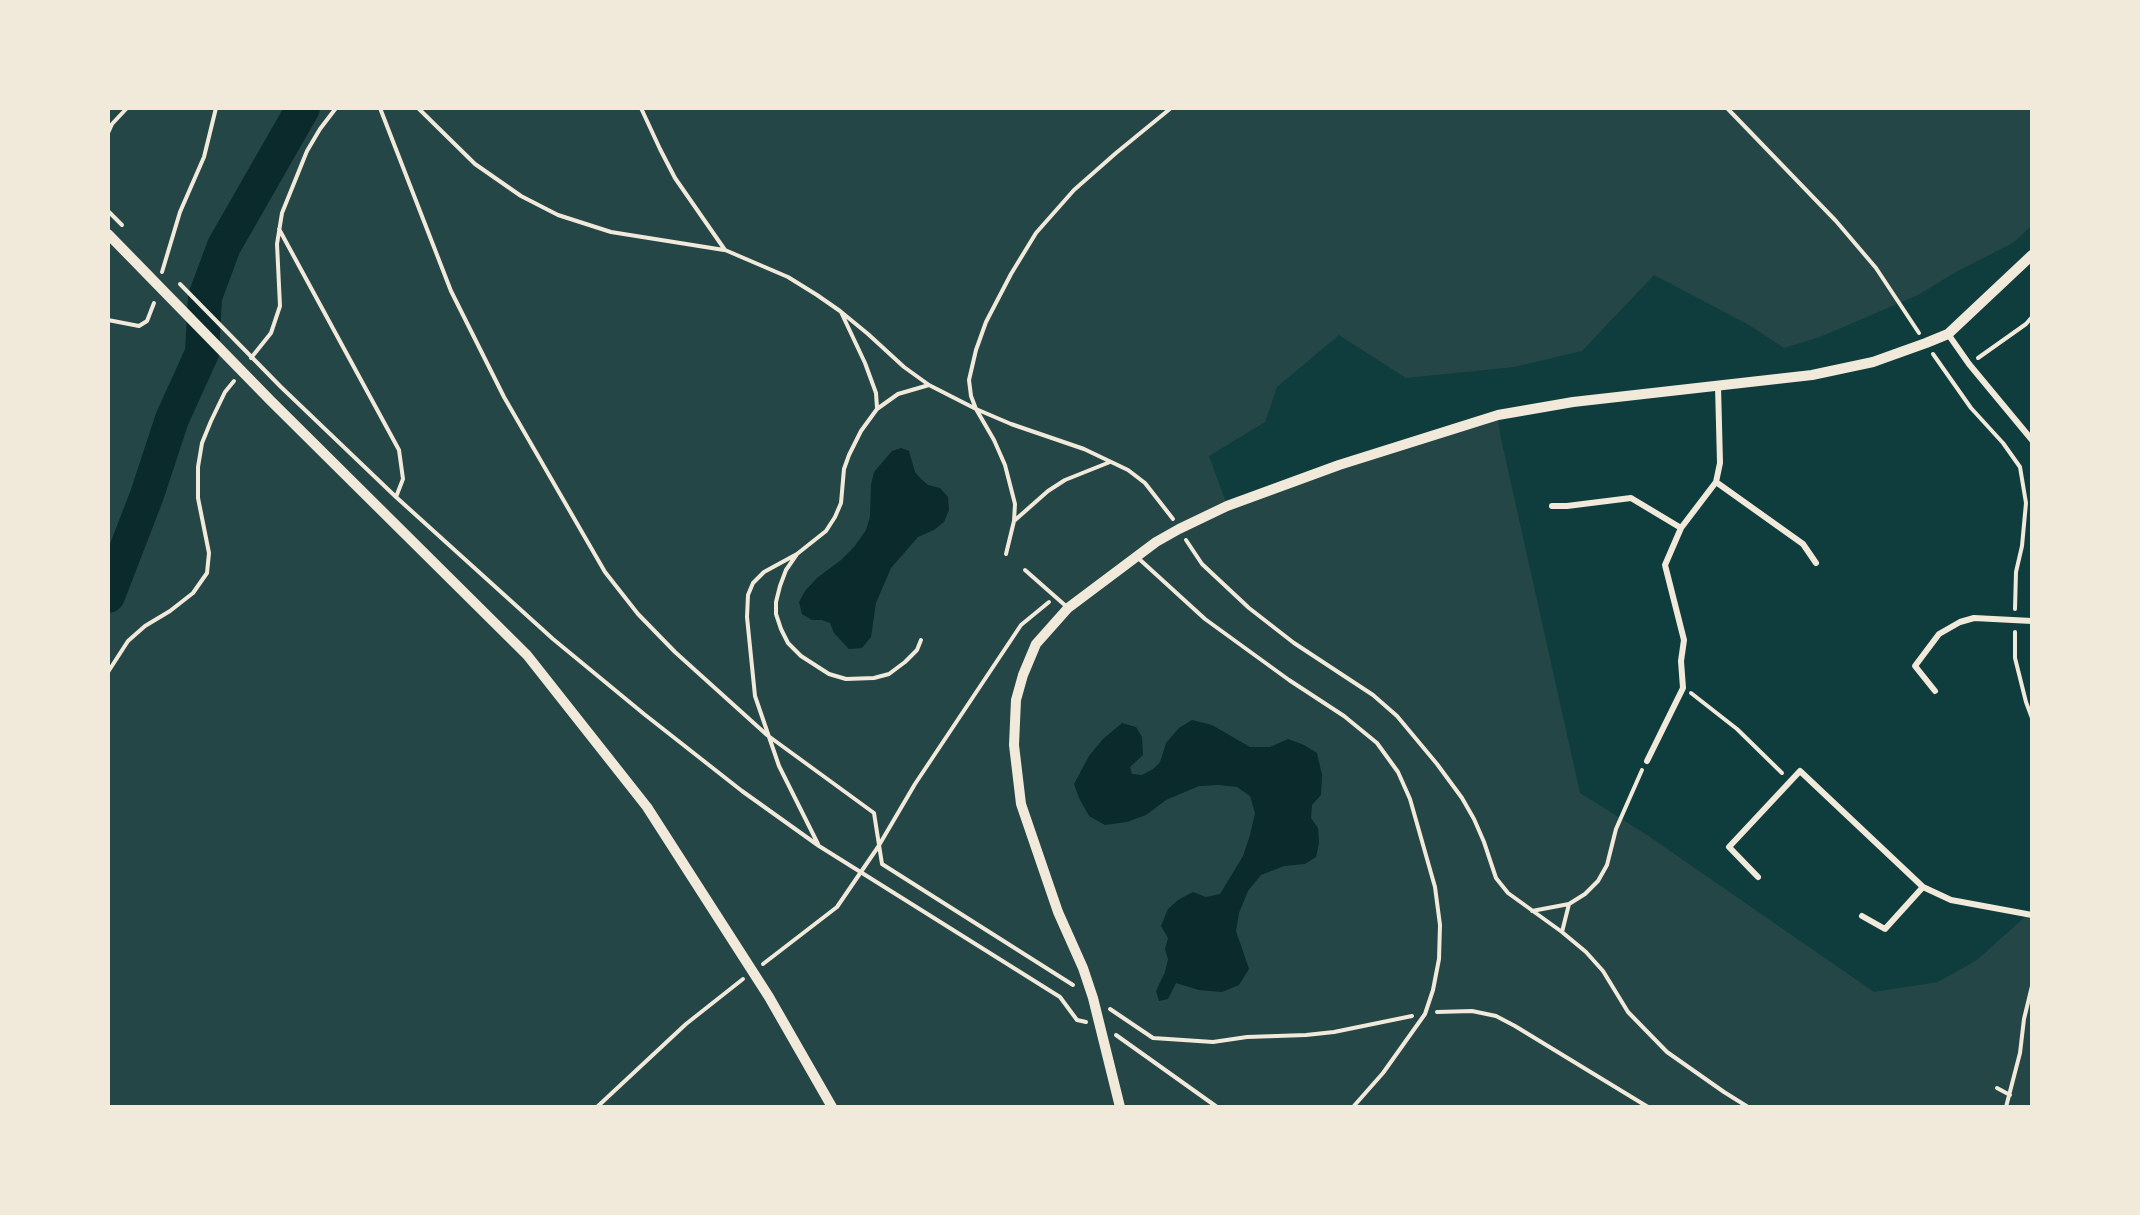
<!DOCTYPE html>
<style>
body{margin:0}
#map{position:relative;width:2140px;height:1215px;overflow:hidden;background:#0f3d3e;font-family:"IBM Plex Sans",sans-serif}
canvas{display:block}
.frame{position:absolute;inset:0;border:110px solid #f1e9da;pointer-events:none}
</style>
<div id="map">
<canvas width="2140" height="1215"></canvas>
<div class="frame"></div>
</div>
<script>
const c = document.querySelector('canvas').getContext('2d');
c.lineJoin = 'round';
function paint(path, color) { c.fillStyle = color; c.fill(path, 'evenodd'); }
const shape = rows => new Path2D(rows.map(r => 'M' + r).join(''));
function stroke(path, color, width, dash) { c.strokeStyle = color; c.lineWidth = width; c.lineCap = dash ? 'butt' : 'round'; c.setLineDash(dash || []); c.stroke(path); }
paint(shape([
 [108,108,2032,108,2032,225,2013,243,1956,272,1918,295,1820,337,1784,348,1749,325,1654,275,1582,351,1514,367,1406,378,1339,335,1277,387,1265,422,1209,456,1227,505,1498,415,1500,434,1580,793,1647,835,1874,992,1938,982,1977,960,2027,915,2032,915,2032,1107,108,1107]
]), '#244646');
paint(shape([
 [901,448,909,451,915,472,920,478,928,485,940,488,948,497,949,510,944,522,934,530,918,537,891,568,876,603,871,637,862,648,849,649,834,633,830,623,822,620,812,620,802,614,799,602,805,591,817,578,841,560,854,547,866,530,870,517,871,485,874,472,892,451],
 [1192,720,1212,725,1250,747,1270,747,1288,739,1304,745,1317,753,1322,775,1321,795,1312,805,1311,818,1318,828,1319,843,1316,857,1305,864,1284,866,1261,875,1248,891,1239,913,1236,931,1249,969,1239,985,1222,992,1199,990,1176,983,1168,999,1159,1001,1156,991,1165,972,1168,959,1165,949,1168,938,1161,926,1168,909,1178,900,1193,892,1206,897,1220,894,1243,856,1250,835,1255,813,1250,796,1237,787,1219,785,1199,786,1166,800,1146,815,1127,822,1105,825,1089,816,1079,798,1074,784,1089,756,1103,739,1122,723,1136,727,1142,737,1143,755,1130,767,1132,774,1142,775,1153,769,1160,762,1166,743,1179,728]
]), '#0a2a2b');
stroke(shape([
 [108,596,147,495,172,419,202,353,205,297,224,246,303,108]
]), '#0a2a2b', 34);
stroke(shape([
 [380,108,451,291,504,397,605,572,638,614,675,652,767,735,874,813,882,864,1073,985],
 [418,108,475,164,521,196,558,215,611,232,724,250],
 [641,108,660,149,675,178,725,250,788,277,817,295,840,311,868,334,904,367,929,385],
 [1171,108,1116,153,1074,190,1036,233,1011,274,986,322,976,350,969,380,971,396,976,409,1011,424,1084,449,1128,470,1145,483,1173,519],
 [1727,108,1836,221,1876,268,1919,333],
 [108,133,112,124,127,108],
 [108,211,122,225],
 [279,229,399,450,403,479,396,497],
 [162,272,180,212,204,157,216,108],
 [180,284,281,387,396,497,553,639,644,714,742,791,819,846,1060,997,1077,1020,1086,1022],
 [841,312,865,363,876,393,877,408],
 [108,320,139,326,147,321,154,303],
 [1933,354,1971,408,2003,443,2020,467,2026,503,2022,546,2016,572,2015,609],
 [251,358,271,333,280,306,277,244,282,213,307,151,320,129,336,108],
 [1978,358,2026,324,2032,317],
 [1186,540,1202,564,1249,608,1294,643,1373,695,1397,716,1437,764,1462,798,1474,819,1484,842,1496,878,1508,893,1562,932,1586,952,1603,971,1628,1012,1667,1052,1724,1092,1748,1107],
 [797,554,826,531,835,517,841,503,844,469,849,455,861,431,877,409,898,394,929,385,976,409,994,440,1005,465,1015,504,1014,521],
 [1006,554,1014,521,1048,491,1065,480,1110,462],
 [2015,632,2015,658,2026,702,2032,718],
 [108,672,128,641,145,626,170,611,193,593,207,573,209,553,198,498,198,467,202,443,211,421,225,392,234,381],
 [1691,693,1737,729,1782,773],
 [818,844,779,766,755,696,747,617,748,595,753,583,764,572,797,554,786,570,780,586,776,602,776,614,781,629,788,643,801,656,829,674,846,679,874,678,889,674,905,662,917,650,921,640],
 [1532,911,1569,904],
 [1562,932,1569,904,1585,894,1598,881,1607,865,1616,829,1642,770],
 [763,964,837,907,878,847,915,784,1021,625,1049,602],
 [1110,1009,1153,1038,1213,1042,1247,1037,1306,1035,1334,1032,1412,1016],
 [1437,1012,1472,1011,1496,1016,1515,1026,1648,1107],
 [1116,1035,1217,1107],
 [1997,1088,2010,1095],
 [597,1107,686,1024,743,979],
 [2006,1107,2020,1053,2024,1019,2032,986]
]), '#f1e9da', 4);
stroke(shape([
 [1137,557,1205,619,1289,680,1344,716,1377,743,1398,772,1410,799,1435,887,1440,925,1439,959,1433,990,1425,1014,1383,1073,1353,1107],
 [1025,570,1067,607]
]), '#f1e9da', 4);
stroke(shape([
 [1948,334,1969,364,2032,440],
 [1716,482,1803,544,1816,563],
 [1552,506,1567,506,1631,498,1681,528],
 [1935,691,1915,666,1939,634,1960,622,1974,618,2032,621],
 [1647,761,1683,688,1681,661,1684,640,1665,565,1681,528,1716,482,1720,463,1718,386],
 [1758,877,1729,847,1800,771,1923,887,1951,900,2032,915],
 [1862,916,1885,929,1923,887]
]), '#f1e9da', 6);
stroke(shape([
 [108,234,270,400,527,655,647,807,769,997,832,1107],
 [1120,1107,1093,998,1083,968,1058,912,1021,804,1014,745,1016,700,1023,675,1036,644,1068,608,1156,542,1179,529,1227,506,1339,465,1498,415,1573,402,1812,375,1873,362,1926,343,1948,334,2032,255]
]), '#f1e9da', 10);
</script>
